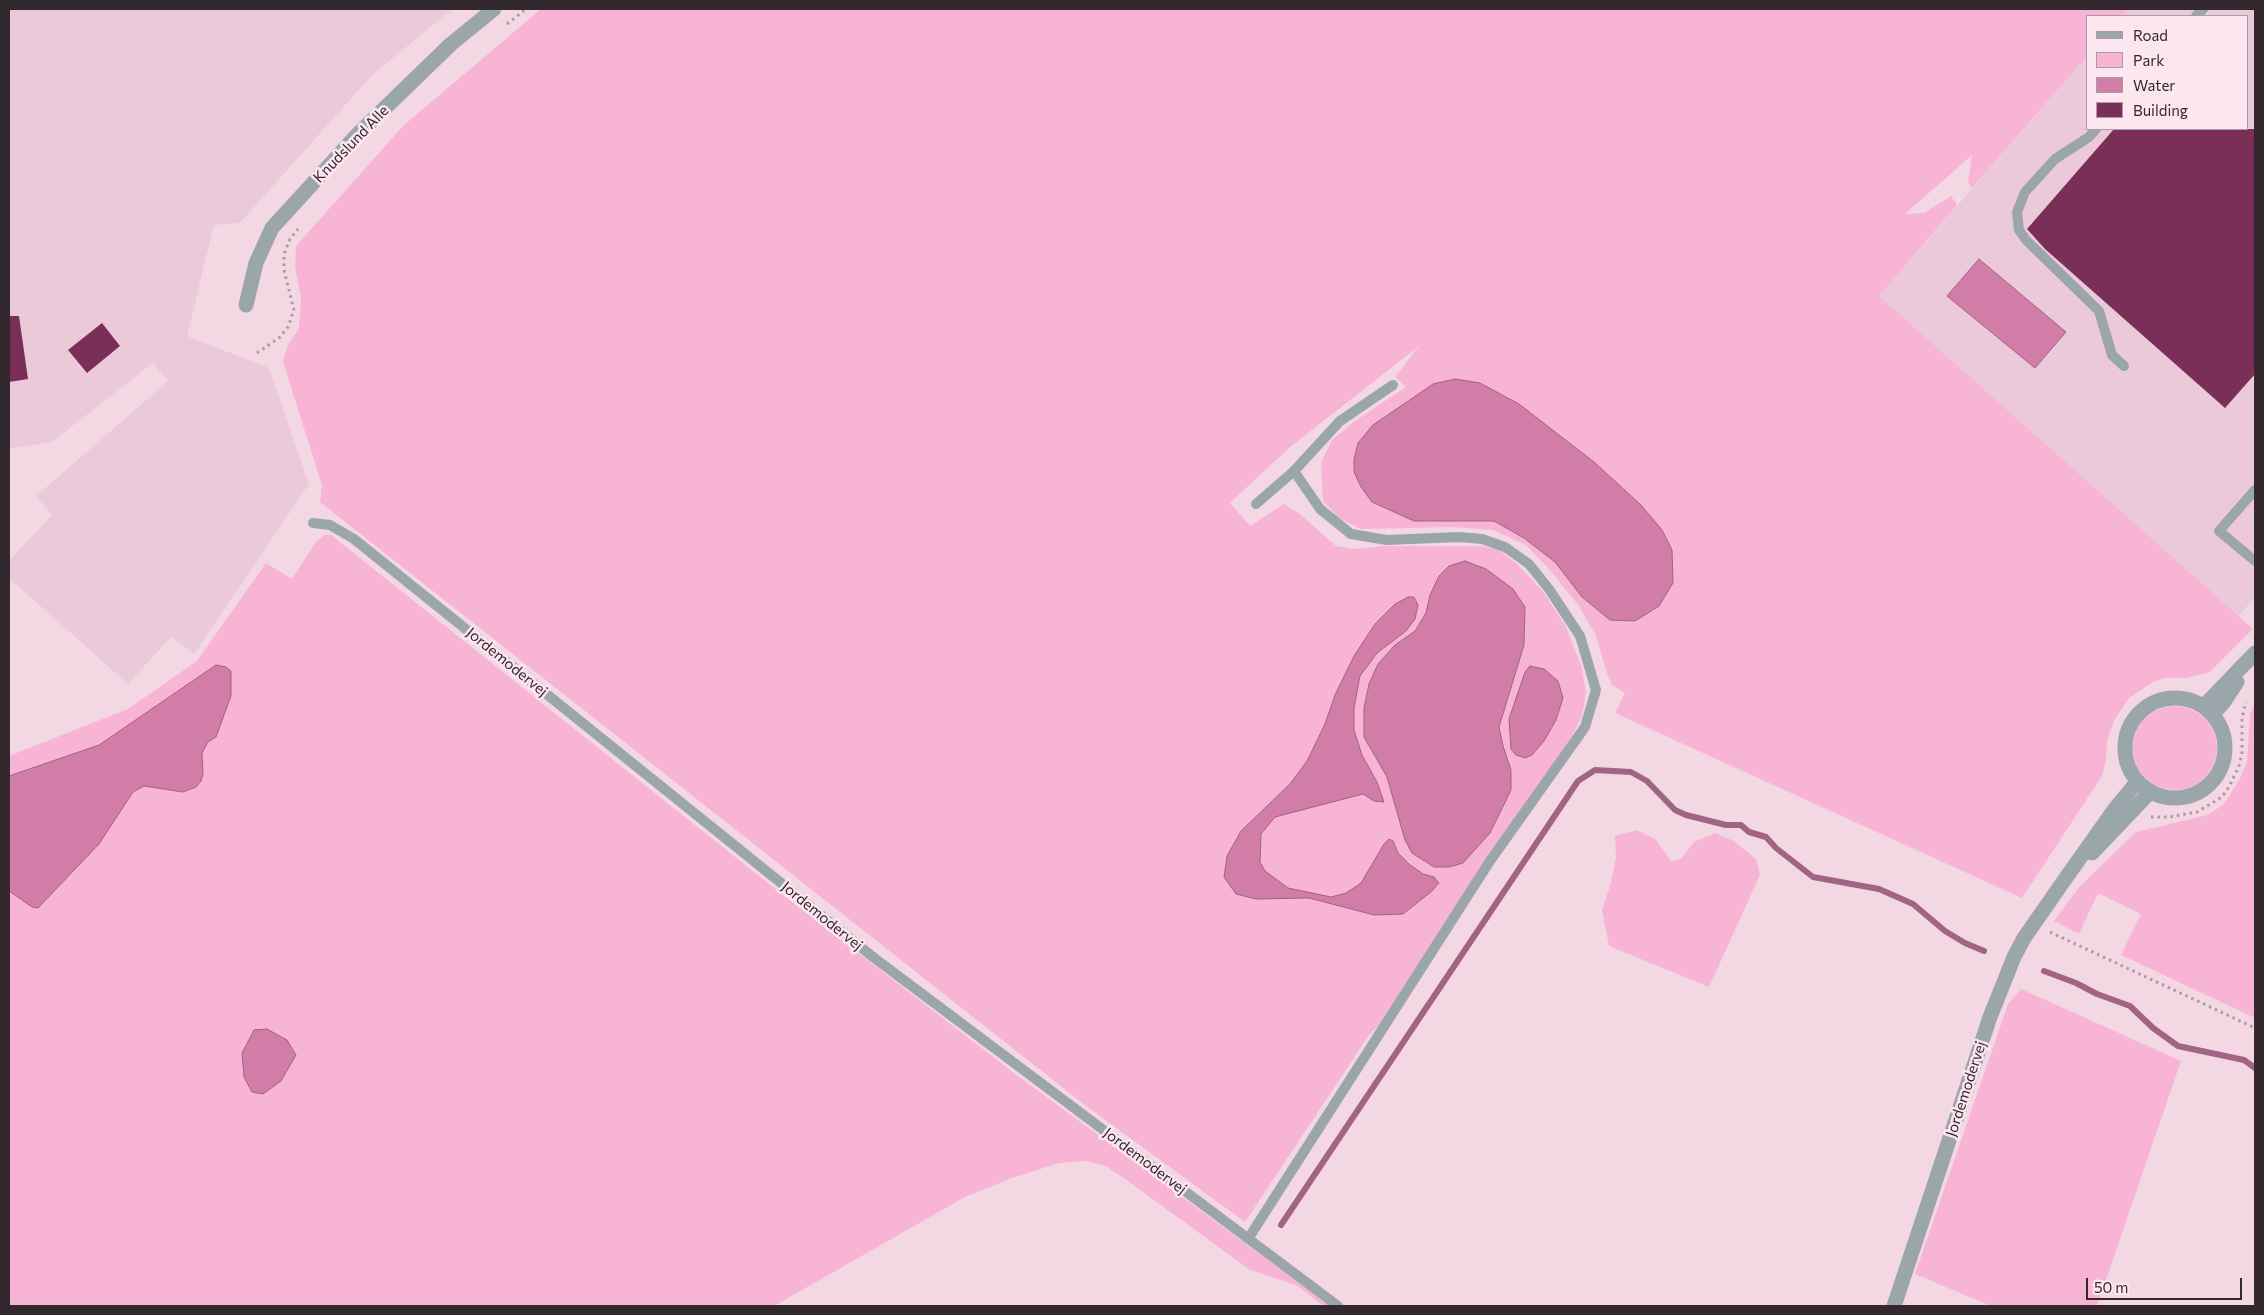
<!DOCTYPE html>
<style>
body{margin:0}
#map{position:relative;width:2264px;height:1315px;overflow:hidden;background:#f3d8e4;font-family:Commissioner,sans-serif}
canvas{display:block}
.frame{position:absolute;inset:0;border:10px solid #32282d;pointer-events:none}
.legend{position:absolute;left:2086px;top:15px;width:162px;height:115px;box-sizing:border-box;background:#fce7f0;border:1px solid #ab9ba2;margin:0;padding:6px 9px;list-style:none;font-size:15px;color:#32282d}
.legend li{display:flex;align-items:center;gap:10px;height:25px}
.legend b{width:25px;border:1px solid #ab9ba2}
.scale{position:absolute;left:2086px;top:1278px;width:156px;height:22px;box-sizing:border-box;border:2px solid #32282d;border-top:0;padding-left:6px;font-size:15px;line-height:18px;white-space:nowrap;color:#32282d;-webkit-text-stroke:4px #fce7f0;paint-order:stroke}
</style>
<div id="map">
<canvas width="2264" height="1315"></canvas>
<div class="frame"></div>
<ul class="legend">
<li><b style="height:6px;background:#9ba6ab"></b>Road</li>
<li><b style="height:14px;background:#f7b4d4"></b>Park</li>
<li><b style="height:14px;background:#d17da7"></b>Water</li>
<li><b style="height:14px;background:#7a2f58"></b>Building</li>
</ul>
<div class="scale">50 m</div>
</div>
<script>
const c = document.querySelector('canvas').getContext('2d');
c.lineJoin = 'round';
function paint(path, color) { c.fillStyle = color; c.fill(path, 'evenodd'); }
const shape = rows => new Path2D(rows.map(r => 'M' + r).join(''));
function stroke(path, color, width, dash) { c.strokeStyle = color; c.lineWidth = width; c.lineCap = dash ? 'butt' : 'round'; c.setLineDash(dash || []); c.stroke(path); }
function write(font, color, halo, rows, align = 'center') {
  c.font = font + ' Commissioner,sans-serif'; c.lineWidth = 5; c.setLineDash([]); c.textBaseline = 'middle'; c.strokeStyle = halo; c.fillStyle = color; for (const [text, x, y, turn = 0] of rows) {
    c.save(); c.translate(x, y); c.rotate((+turn || 0) * Math.PI / 180); c.textAlign = isNaN(turn) ? turn : align; if (halo) c.strokeText(text, 0, 0); c.fillText(text, 0, 0); c.restore();
  }
}
paint(shape([
 [9,9,453,9,373,74,240,223,214,225,187,336,269,368,309,484,194,654,171,637,128,684,9,578,9,561,52,515,36,496,168,381,153,363,52,442,9,449],
 [2128,9,2255,9,2255,597,2238,617,1879,296,2088,55,2088,129,2248,129,2248,16,2121,16]
]), '#ecc9d9');
paint(shape([
 [541,9,2128,9,2121,16,2088,16,2088,55,1972,188,1968,182,1972,155,1905,214,1924,213,1951,196,1957,205,1879,296,2253,629,2210,672,2186,678,2165,678,2153,682,2129,698,2115,719,2107,740,2106,761,2102,776,2022,898,1615,713,1625,693,1612,685,1607,673,1596,636,1579,606,1549,569,1526,545,1493,530,1453,527,1361,529,1339,518,1323,501,1321,462,1332,440,1355,421,1406,387,1395,377,1419,346,1289,448,1230,503,1250,526,1284,504,1300,514,1336,546,1354,549,1383,546,1482,546,1499,550,1516,563,1542,590,1565,625,1581,665,1586,692,1582,716,1572,736,1384,1020,1369,1035,1245,1222,1086,1106,320,502,322,485,283,362,287,347,299,328,301,298,295,267,296,246,403,126],
 [324,535,331,535,779,892,1014,1073,1330,1306,1324,1306,1296,1285,1250,1270,1128,1181,1106,1166,1085,1161,1059,1163,1012,1178,965,1197,774,1306,9,1306,9,756,128,709,197,661,266,563,292,579,316,542],
 [2255,703,2255,1018,2121,955,2141,914,2098,893,2079,934,2054,921,2080,886,2136,832,2208,815,2224,804,2239,780,2247,762,2250,714],
 '2133 748a42 42 0 1 1 84 0a42 42 0 1 1-84 0Z',
 [1636,830,1655,839,1672,862,1682,858,1694,842,1715,833,1734,841,1756,859,1760,875,1709,987,1609,946,1602,910,1610,886,1616,858,1615,836],
 [2021,989,2181,1061,2097,1306,1991,1306,1915,1274,2008,1004]
]), '#f7b4d4');
const water = shape([
 [1979,259,2066,332,2035,368,1947,296,1979,259],
 [1455,379,1480,383,1519,404,1594,462,1641,505,1662,530,1672,550,1673,583,1659,606,1635,621,1610,620,1582,597,1555,562,1524,538,1494,521,1414,521,1372,502,1361,487,1354,472,1354,459,1358,443,1373,425,1433,384,1455,379],
 [1465,561,1486,569,1513,589,1525,607,1524,645,1499,727,1503,746,1511,770,1511,790,1490,833,1463,863,1449,867,1434,867,1412,853,1405,840,1387,777,1364,737,1364,708,1369,684,1378,664,1395,645,1415,631,1426,613,1430,595,1439,576,1449,566,1465,561],
 [1408,597,1414,597,1418,605,1415,619,1406,631,1377,653,1360,676,1354,708,1354,730,1362,755,1377,782,1384,802,1374,801,1363,794,1275,817,1261,834,1260,862,1265,871,1288,888,1331,897,1346,893,1361,883,1384,844,1389,839,1393,841,1398,853,1409,864,1423,874,1434,877,1439,883,1432,891,1403,914,1374,915,1309,898,1256,899,1236,894,1224,877,1227,856,1241,831,1290,784,1307,761,1325,724,1335,695,1354,656,1375,624,1395,604,1408,597],
 [216,665,226,667,231,671,231,696,216,737,208,742,202,753,203,774,201,781,196,787,183,792,144,786,133,792,99,844,38,908,32,907,9,891,9,776,99,745,216,665],
 [1530,666,1544,669,1558,681,1563,698,1556,720,1544,741,1532,755,1525,758,1516,755,1511,749,1509,719,1525,672,1530,666],
 [267,1029,287,1040,296,1055,281,1081,263,1094,252,1092,244,1077,242,1053,254,1030,267,1029]
]);
paint(water, '#d17da7');
stroke(water, '#a16482', 1);
stroke(shape([
 [2044,971,2076,983,2097,994,2130,1006,2153,1028,2178,1046,2244,1060,2255,1068],
 [1281,1225,1578,781,1595,770,1631,772,1647,781,1675,810,1686,815,1726,825,1741,825,1749,832,1766,837,1776,848,1813,877,1879,889,1913,904,1945,931,1965,943,1984,951]
]), '#a16482', 6);
paint(shape([
 [2114,129,2255,129,2255,374,2225,408,2045,249,2027,229],
 [9,316,19,316,28,379,9,382],
 [102,323,120,346,87,373,68,350]
]), '#7a2f58');
stroke(shape([
 [507,24,526,9],
 [257,353,279,338,288,327,294,310,284,270,284,254,290,239,298,229],
 [2151,817,2169,817,2197,812,2222,797,2229,787,2239,766,2242,754,2242,718,2246,702],
 [2050,932,2255,1028]
]), '#ae99a2', 3, [2.5, 4]);
stroke(shape([
 [2196,16,2203,9],
 [2096,129,2089,137,2055,159,2025,192,2017,212,2019,230,2026,240,2099,311,2112,355,2124,366],
 [2255,490,2219,531,2255,561],
 [1256,504,1294,471],
 [313,523,330,525,354,539,873,957,1338,1306],
 [1248,1239,1490,861,1585,727,1596,690,1580,636,1549,589,1529,564,1505,547,1482,539,1459,537,1387,540,1351,534,1320,509,1294,471,1340,421,1393,385]
]), '#9ba6ab', 10);
stroke(shape([
 [246,305,256,263,272,228,357,135,451,44,494,9]
]), '#9ba6ab', 15);
stroke(shape([
 '2125 748a50 50 0 1 1 100 0a50 50 0 1 1-100 0Z',
 [2204,706,2255,653],
 [2213,714,2223,703,2237,682],
 [2092,853,2150,792],
 [1894,1306,1990,1017,2014,957,2024,938,2063,882,2114,810,2137,782]
]), '#9ba6ab', 15);
write('15px', '#32282d', '#fce7f0', [
 ["Knudslund Alle",351,144,-46],
 ["Jordemodervej",507,662,39],
 ["Jordemodervej",822,916,39],
 ["Jordemodervej",1966,1089,-72],
 ["Jordemodervej",1145,1161,37]
]);
</script>
